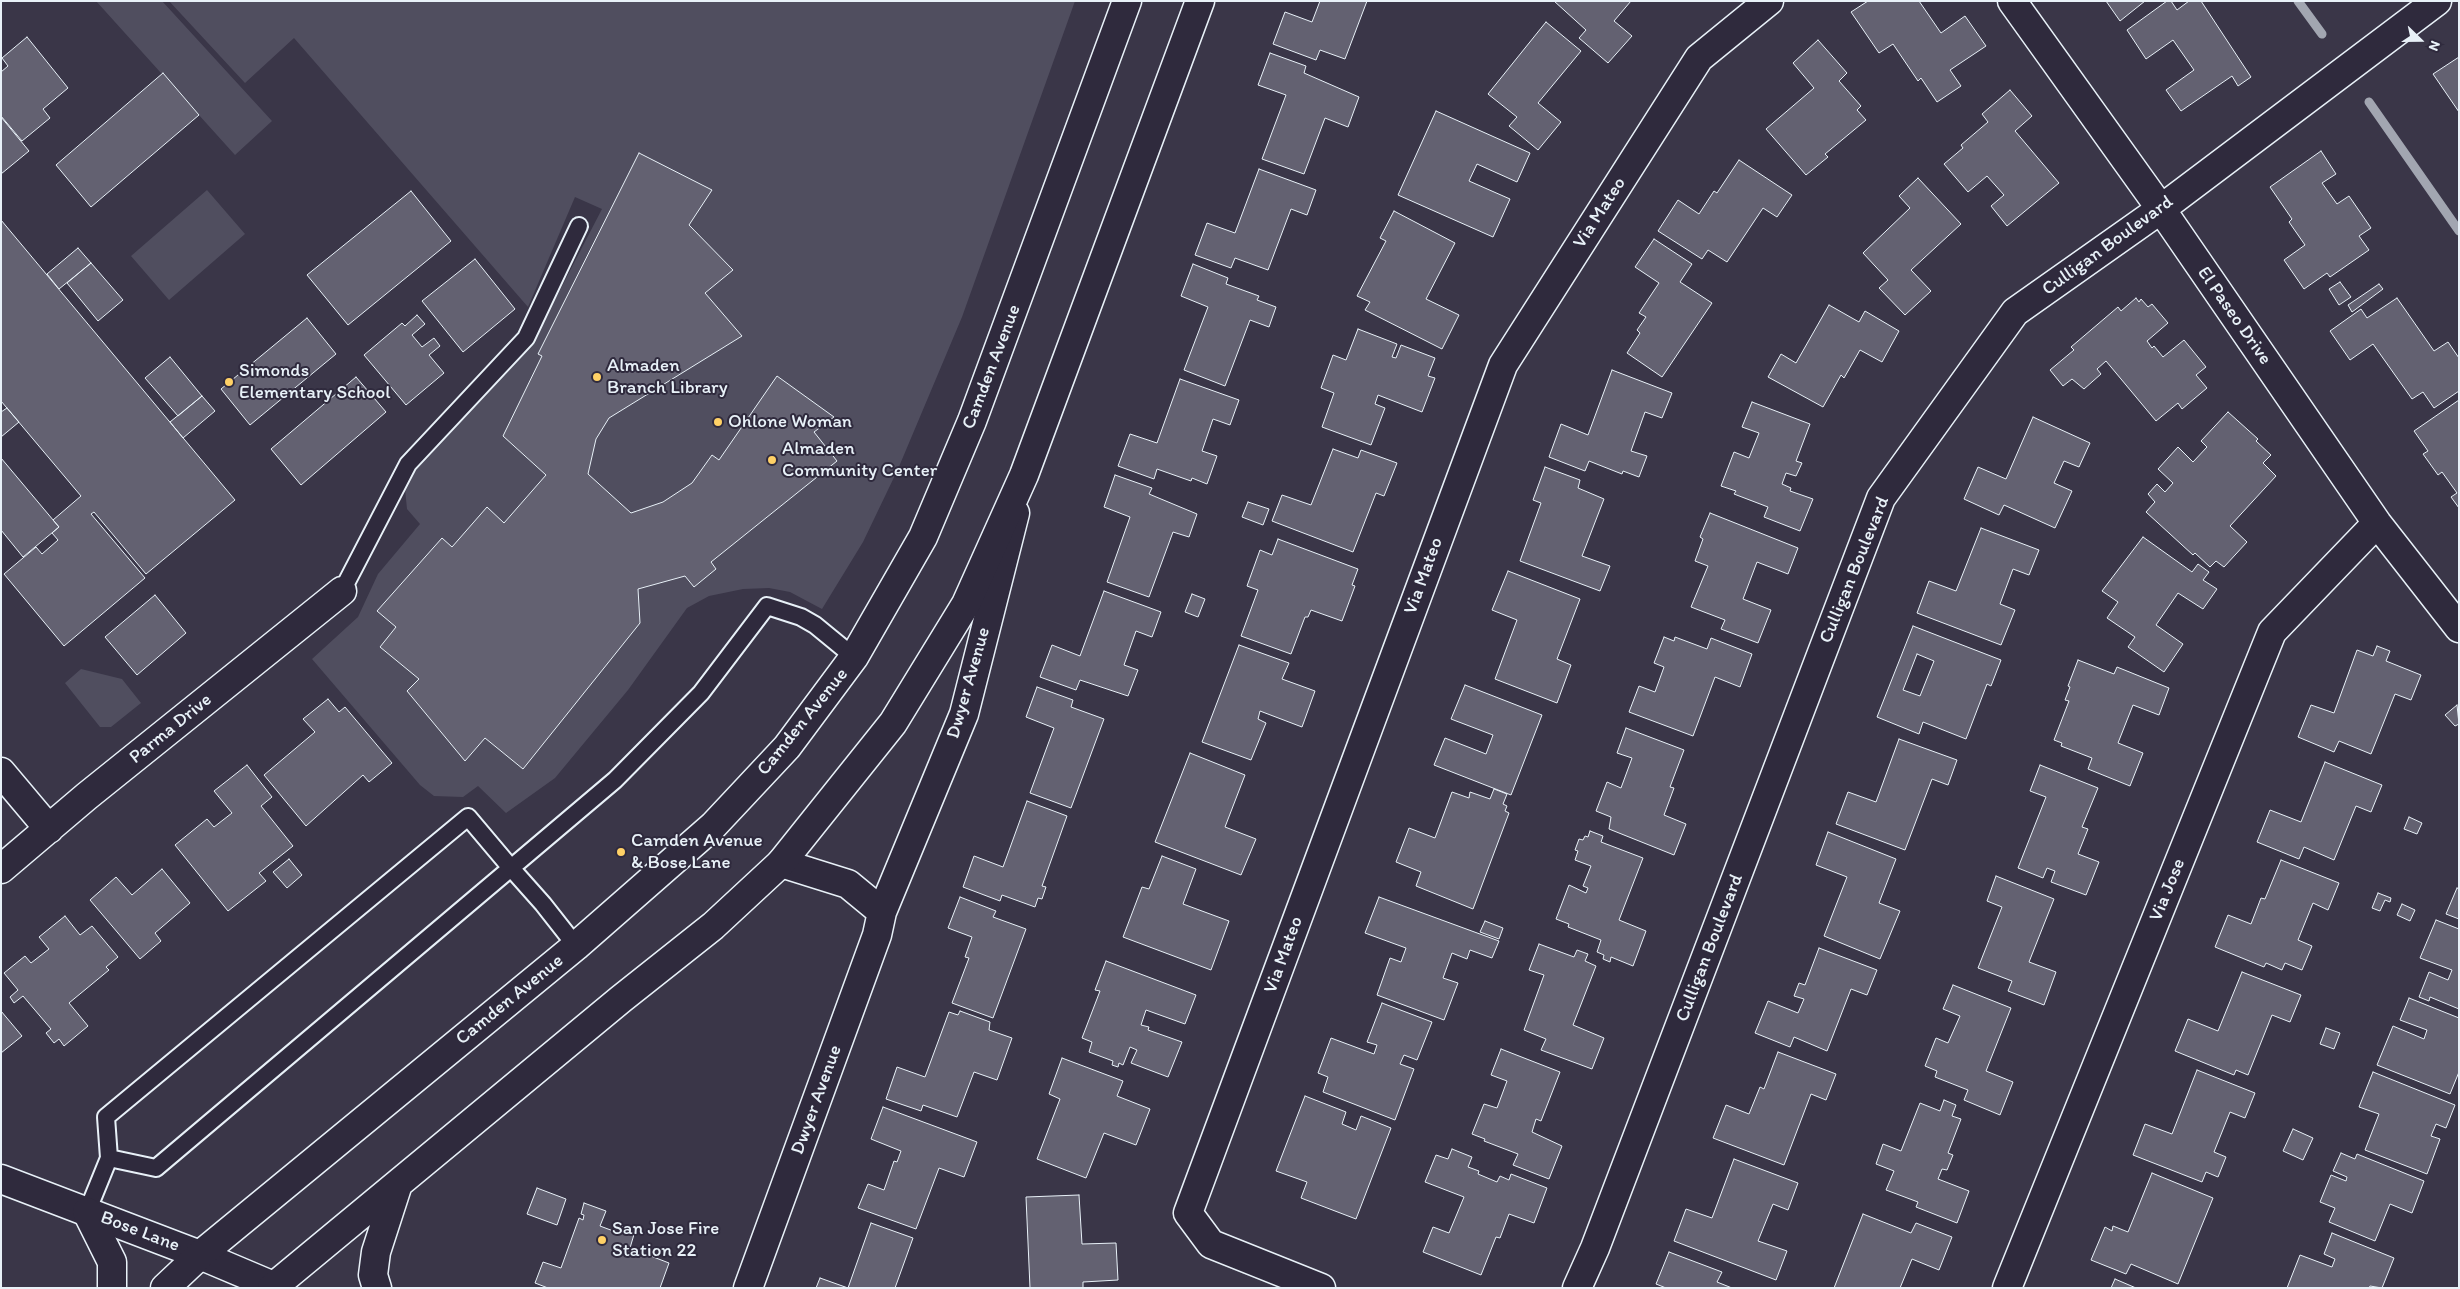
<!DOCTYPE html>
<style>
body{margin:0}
#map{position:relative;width:2460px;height:1289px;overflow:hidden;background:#3a3648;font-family:Itim,sans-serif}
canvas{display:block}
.frame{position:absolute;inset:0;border:2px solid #e8f1f8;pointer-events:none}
.north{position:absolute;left:2395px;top:15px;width:50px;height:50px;-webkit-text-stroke:4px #2f2a3d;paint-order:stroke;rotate:112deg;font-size:14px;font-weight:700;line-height:20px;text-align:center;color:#e8f1f8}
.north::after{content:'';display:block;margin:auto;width:18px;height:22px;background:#e8f1f8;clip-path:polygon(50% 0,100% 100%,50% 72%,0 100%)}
</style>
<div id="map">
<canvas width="2460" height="1289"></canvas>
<div class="frame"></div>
<div class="north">N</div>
</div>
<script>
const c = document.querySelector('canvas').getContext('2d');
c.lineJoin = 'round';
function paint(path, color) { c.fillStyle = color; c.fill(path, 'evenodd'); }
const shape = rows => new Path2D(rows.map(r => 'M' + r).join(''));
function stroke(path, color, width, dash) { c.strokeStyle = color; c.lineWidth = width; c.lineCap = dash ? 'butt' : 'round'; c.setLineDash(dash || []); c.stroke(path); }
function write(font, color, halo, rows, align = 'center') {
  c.font = font + ' Itim,sans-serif'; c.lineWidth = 4; c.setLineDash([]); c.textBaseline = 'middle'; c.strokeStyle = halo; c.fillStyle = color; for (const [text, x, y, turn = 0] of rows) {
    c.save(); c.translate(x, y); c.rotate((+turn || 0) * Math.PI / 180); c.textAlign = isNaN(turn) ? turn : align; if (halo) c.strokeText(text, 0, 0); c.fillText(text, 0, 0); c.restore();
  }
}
paint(shape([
 [96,1,162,1,272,121,235,155],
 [169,1,1075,1,962,317,898,469,863,542,822,609,790,592,769,588,743,589,709,596,687,608,628,690,555,778,506,813,478,786,463,797,434,796,420,785,312,659,358,617,378,574,420,524,407,509,405,489,413,468,532,344,602,209,575,197,528,307,294,38,245,83],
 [207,190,245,234,169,300,131,256],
 [81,669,122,679,141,703,111,727,100,727,65,683]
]), '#504e5f');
stroke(shape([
 [2298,1,2322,34],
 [2369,102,2459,231]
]), '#a2a6b1', 9);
const building = shape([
 [1320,1,1367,1,1345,59,1320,50,1316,60,1273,44,1285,12,1312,22,1320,1],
 [1554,1,1631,1,1614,21,1632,36,1608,63,1579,38,1586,30,1554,1],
 [1868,1,1919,1,1941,33,1965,16,1986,46,1950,70,1961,86,1937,102,1921,78,1918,81,1893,44,1879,53,1851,12,1868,1],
 [2106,1,2145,1,2120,21,2106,1],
 [2167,1,2171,1,2177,10,2189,1,2201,1,2251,77,2238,86,2232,76,2181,111,2166,90,2194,70,2173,40,2146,59,2127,30,2167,1],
 [1546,22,1581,51,1538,103,1561,122,1538,150,1509,126,1517,117,1488,94,1546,22],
 [27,37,68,88,43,109,50,118,22,141,1,116,1,72,8,66,2,58,27,37],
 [1818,40,1847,73,1839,81,1861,106,1857,110,1866,120,1825,154,1828,157,1806,175,1766,129,1814,88,1793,63,1818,40],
 [1270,53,1306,66,1304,73,1359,97,1348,127,1325,118,1304,174,1262,159,1286,95,1258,85,1270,53],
 [2459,57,2459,112,2433,74,2459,57],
 [163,73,199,115,91,207,56,165,163,73],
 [2010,90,2032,116,2015,131,2059,183,2007,226,1991,206,2004,195,1987,176,1968,192,1944,164,1963,148,1961,145,1988,122,1982,114,2010,90],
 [1436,111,1530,153,1517,182,1477,164,1469,181,1510,199,1493,237,1398,195,1436,111],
 [1,117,29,151,1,174,1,117],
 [2321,151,2336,174,2322,183,2337,204,2349,196,2371,228,2359,236,2369,250,2330,277,2327,273,2304,289,2284,260,2305,245,2289,222,2292,219,2270,187,2321,151],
 [639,153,712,190,689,225,733,270,705,293,742,336,609,418,596,439,588,474,631,513,663,502,692,483,712,455,719,460,777,376,834,417,814,432,837,461,711,562,716,569,694,587,685,576,638,589,640,623,523,769,485,738,465,761,407,691,419,679,380,647,396,627,377,611,442,538,452,547,487,507,504,523,546,475,503,436,542,356,538,354,639,153],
 [1739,160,1792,195,1777,217,1763,208,1727,262,1708,250,1702,259,1658,231,1678,200,1699,214,1714,191,1717,193,1739,160],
 [1259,169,1316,190,1307,215,1291,209,1268,270,1235,258,1231,268,1195,255,1207,223,1235,233,1259,169],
 [1918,178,1961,224,1911,270,1931,291,1905,315,1879,288,1888,280,1863,253,1910,208,1899,196,1918,178],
 [411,191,451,241,348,325,307,275,411,191],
 [1394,211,1455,243,1426,299,1459,315,1442,349,1365,310,1370,302,1357,296,1386,241,1380,238,1394,211],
 [1,220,235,500,146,574,94,512,91,514,145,578,64,646,4,574,36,547,42,554,58,540,52,533,59,527,53,520,81,496,1,401,1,220],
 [1654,239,1692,264,1680,282,1712,303,1662,377,1627,353,1640,333,1637,330,1646,317,1639,313,1659,283,1635,267,1654,239],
 [78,248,91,263,59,289,47,274,78,248],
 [475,259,515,309,463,352,422,301,475,259],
 [91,263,123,300,98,321,67,283,91,263],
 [1193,264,1228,278,1226,284,1259,296,1257,300,1276,307,1269,327,1250,320,1225,386,1184,370,1208,307,1181,296,1193,264],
 [2340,282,2351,297,2339,305,2329,289,2340,282],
 [2379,284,2383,289,2352,312,2348,305,2379,284],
 [2136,298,2139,302,2141,299,2148,307,2152,304,2168,323,2147,341,2152,348,2154,346,2163,357,2184,340,2206,367,2196,375,2207,388,2182,409,2178,403,2156,421,2106,361,2097,369,2101,374,2084,389,2072,379,2063,386,2050,370,2074,350,2071,347,2118,307,2121,311,2136,298],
 [2397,298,2434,351,2448,342,2459,358,2459,391,2434,408,2423,392,2412,399,2373,344,2350,360,2330,331,2361,309,2367,318,2397,298],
 [1829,305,1859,322,1865,311,1899,331,1882,362,1860,350,1844,378,1841,375,1823,407,1768,377,1781,354,1796,363,1829,305],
 [417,315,425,324,412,335,422,347,434,338,440,346,429,355,444,373,406,405,364,355,402,323,405,326,417,315],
 [307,318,336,354,250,425,221,389,307,318],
 [1358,329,1397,344,1392,357,1396,358,1401,345,1435,358,1428,376,1435,378,1422,412,1378,395,1375,404,1385,408,1371,445,1322,427,1334,393,1321,388,1333,355,1346,360,1358,329],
 [170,357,202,396,178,416,145,378,170,357],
 [1612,370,1672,393,1662,418,1645,412,1631,451,1647,456,1639,477,1623,471,1622,474,1589,461,1585,471,1549,457,1561,424,1588,435,1612,370],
 [356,377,386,412,301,485,271,449,356,377],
 [1180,379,1239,400,1230,425,1213,419,1202,451,1217,456,1207,484,1192,478,1191,481,1157,469,1154,479,1118,466,1130,434,1157,443,1180,379],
 [202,396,215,411,183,438,170,422,202,396],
 [2459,400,2459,508,2451,497,2457,493,2442,472,2438,475,2423,454,2428,451,2414,431,2459,400],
 [1752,402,1810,424,1796,461,1802,463,1796,476,1786,473,1782,484,1791,488,1790,491,1813,499,1800,531,1764,517,1768,507,1734,494,1736,491,1721,486,1734,452,1749,458,1759,433,1742,427,1752,402],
 [7,408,19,422,1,437,1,412,7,408],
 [2228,412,2258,439,2256,441,2271,455,2263,463,2276,476,2230,526,2247,542,2224,567,2216,561,2210,567,2195,553,2193,555,2146,512,2155,502,2148,494,2157,484,2165,492,2173,483,2158,469,2178,447,2193,462,2207,447,2201,441,2228,412],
 [2033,417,2090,443,2079,467,2064,461,2054,483,2072,491,2055,528,2004,505,1999,515,1964,499,1978,467,2006,479,2033,417],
 [1333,449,1358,458,1361,450,1397,463,1384,496,1376,493,1353,552,1272,521,1282,495,1311,505,1333,449],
 [1,458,59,527,23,557,1,530,1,458],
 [1545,467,1580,480,1578,488,1604,499,1582,556,1610,566,1600,591,1520,561,1541,503,1533,500,1545,467],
 [1115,475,1152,488,1149,494,1197,514,1189,537,1173,532,1149,597,1107,582,1130,517,1104,507,1115,475],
 [1248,502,1269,509,1263,525,1242,517,1248,502],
 [1710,513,1798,548,1788,574,1757,562,1743,599,1771,610,1758,643,1721,629,1725,620,1691,607,1708,566,1695,561,1703,539,1700,537,1710,513],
 [1981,528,2039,550,2029,575,2013,569,2000,604,2015,610,2001,645,1917,613,1929,581,1956,591,1981,528],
 [2143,537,2192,572,2198,564,2209,572,2203,580,2217,589,2203,609,2178,593,2156,625,2183,644,2164,672,2128,647,2135,637,2107,618,2118,602,2102,591,2143,537],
 [1278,539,1358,569,1352,585,1355,586,1342,621,1311,610,1308,617,1305,617,1291,654,1241,636,1258,590,1247,586,1260,550,1272,555,1278,539],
 [1508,571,1580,599,1557,659,1571,665,1557,703,1495,679,1517,620,1492,610,1508,571],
 [1104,591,1161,612,1152,637,1136,631,1124,665,1138,670,1128,696,1080,680,1076,690,1040,677,1052,645,1080,656,1104,591],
 [1192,594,1205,599,1198,617,1185,612,1192,594],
 [155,595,186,633,137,675,105,637,155,595],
 [1913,626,2001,660,1991,686,1987,684,1966,739,1923,722,1919,734,1877,717,1913,626],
 [1917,654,1934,661,1920,696,1903,690,1917,654],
 [1664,637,1674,641,1675,637,1707,649,1711,638,1752,654,1740,687,1715,677,1693,736,1629,712,1639,686,1655,692,1664,667,1654,663,1664,637],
 [1239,645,1289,663,1282,679,1315,691,1302,727,1260,711,1258,719,1266,723,1251,760,1202,742,1239,645],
 [2377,646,2390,651,2386,661,2421,675,2411,700,2395,694,2371,754,2339,741,2334,752,2298,737,2311,705,2334,713,2357,650,2373,656,2377,646],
 [2078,660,2114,674,2117,667,2169,688,2159,715,2133,705,2118,743,2143,753,2130,786,2088,769,2092,758,2061,746,2062,743,2054,740,2069,701,2065,700,2070,687,2068,686,2078,660],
 [1465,685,1542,715,1511,795,1434,765,1445,738,1486,754,1493,735,1451,719,1465,685],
 [1037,687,1073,700,1071,707,1104,719,1071,808,1030,793,1054,728,1026,717,1037,687],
 [328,699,339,712,345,707,392,763,369,782,363,775,306,826,264,775,315,732,303,719,328,699],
 [2457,705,2459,724,2455,726,2445,715,2457,705],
 [1626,728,1684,750,1670,787,1674,788,1664,815,1686,824,1674,855,1609,829,1611,817,1596,811,1607,782,1621,788,1632,758,1617,753,1626,728],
 [1899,739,1957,760,1948,785,1932,779,1905,850,1836,824,1848,792,1876,802,1899,739],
 [1190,753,1245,775,1225,827,1256,839,1241,875,1155,842,1190,753],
 [2325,762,2382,785,2371,812,2356,806,2334,860,2304,847,2299,859,2257,842,2270,810,2301,822,2325,762],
 [247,765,272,797,261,806,293,846,259,873,266,881,228,911,175,845,207,819,214,827,232,813,214,791,247,765],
 [2040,765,2098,788,2082,827,2088,829,2078,854,2099,862,2086,895,2051,882,2055,871,2047,868,2043,878,2018,868,2046,797,2030,791,2040,765],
 [1494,789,1507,794,1503,804,1507,806,1505,811,1509,813,1473,909,1416,886,1421,872,1396,862,1409,828,1435,838,1452,792,1469,798,1470,792,1490,799,1494,789],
 [1027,801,1067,816,1042,886,1046,887,1042,899,1038,898,1035,907,1002,895,1000,901,963,887,974,856,1003,867,1027,801],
 [2409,817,2422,823,2417,834,2404,829,2409,817],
 [1590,831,1603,836,1601,842,1643,858,1619,920,1646,931,1633,966,1611,957,1610,962,1603,959,1604,955,1597,952,1601,940,1568,927,1569,924,1556,919,1569,885,1586,893,1588,888,1583,886,1591,866,1575,860,1578,851,1575,850,1579,839,1583,840,1585,836,1588,837,1590,831],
 [1828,832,1896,859,1879,903,1900,911,1880,959,1824,936,1847,877,1816,865,1828,832],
 [1162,856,1196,869,1183,904,1229,921,1211,970,1123,937,1142,887,1149,889,1162,856],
 [289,859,302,875,287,888,273,872,289,859],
 [2281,860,2339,883,2328,910,2313,903,2298,940,2312,946,2302,970,2285,963,2282,970,2266,963,2264,967,2215,947,2228,915,2251,924,2261,898,2265,899,2281,860],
 [162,869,190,903,155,933,161,941,140,959,90,900,116,877,132,895,162,869],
 [1996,876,2054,899,2029,962,2056,972,2044,1005,2008,991,2012,981,1978,968,2002,907,1987,901,1996,876],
 [2457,888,2459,889,2459,919,2446,914,2457,888],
 [2378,893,2391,898,2390,902,2385,900,2380,911,2372,908,2378,893],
 [960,897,996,911,993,917,1026,929,993,1018,952,1003,969,958,965,957,972,937,948,928,960,897],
 [1379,897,1499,941,1492,958,1470,950,1467,959,1452,953,1443,978,1458,983,1444,1020,1377,995,1390,958,1401,962,1406,948,1365,933,1379,897],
 [2402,904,2415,910,2410,921,2397,915,2402,904],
 [65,916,80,935,92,926,118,957,106,967,109,970,69,1003,88,1026,64,1046,59,1039,54,1043,46,1033,51,1029,23,996,14,1003,10,997,18,990,4,973,25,956,31,963,49,949,39,937,65,916],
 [2436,920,2459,929,2459,1009,2430,997,2429,1001,2419,997,2429,972,2448,980,2452,970,2420,958,2436,920],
 [1485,921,1503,928,1499,939,1480,932,1485,921],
 [1539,944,1574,957,1577,950,1588,954,1585,961,1596,966,1573,1025,1604,1038,1592,1069,1541,1050,1546,1039,1524,1030,1544,975,1529,970,1539,944],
 [1819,948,1877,970,1867,995,1851,989,1827,1051,1794,1037,1790,1047,1755,1033,1768,1001,1798,1013,1804,999,1794,996,1799,983,1805,985,1819,948],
 [1106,961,1196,995,1185,1024,1146,1010,1141,1025,1149,1027,1148,1030,1182,1042,1168,1077,1131,1063,1137,1050,1130,1047,1123,1065,1119,1063,1118,1067,1112,1065,1113,1061,1089,1052,1092,1042,1082,1038,1100,991,1095,990,1106,961],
 [2242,972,2301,995,2290,1022,2272,1015,2248,1075,2236,1070,2234,1075,2175,1051,2188,1019,2218,1031,2242,972],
 [1953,985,2011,1008,1986,1071,2013,1082,2000,1115,1964,1100,1968,1090,1935,1077,1937,1071,1925,1066,1936,1038,1948,1043,1960,1016,1943,1009,1953,985],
 [2409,998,2459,1018,2459,1072,2450,1094,2377,1065,2393,1026,2424,1039,2427,1030,2400,1020,2409,998],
 [1382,1003,1432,1022,1417,1060,1404,1055,1400,1064,1414,1069,1395,1120,1323,1092,1328,1077,1318,1073,1331,1038,1374,1054,1377,1045,1367,1042,1382,1003],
 [1,1011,22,1036,1,1053,1,1011],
 [960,1011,990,1022,989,1030,1012,1038,997,1080,974,1072,957,1117,923,1105,921,1111,886,1099,897,1067,925,1077,949,1012,958,1015,960,1011],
 [2326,1028,2340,1033,2334,1049,2320,1044,2326,1028],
 [1501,1049,1560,1072,1541,1121,1536,1119,1532,1132,1562,1146,1549,1179,1513,1165,1518,1154,1484,1141,1485,1139,1472,1134,1484,1104,1497,1108,1507,1081,1491,1075,1501,1049],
 [1778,1052,1836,1074,1826,1100,1811,1094,1784,1165,1713,1138,1726,1105,1749,1114,1760,1087,1764,1089,1778,1052],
 [1062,1058,1123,1081,1117,1096,1150,1109,1136,1145,1104,1133,1086,1178,1037,1159,1060,1099,1049,1094,1062,1058],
 [2197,1070,2255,1093,2245,1118,2230,1112,2214,1152,2226,1157,2218,1177,2206,1172,2202,1182,2133,1155,2145,1124,2172,1134,2197,1070],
 [2373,1072,2455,1105,2446,1128,2436,1124,2431,1136,2440,1139,2427,1174,2365,1150,2379,1114,2359,1107,2373,1072],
 [1305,1096,1346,1112,1342,1124,1356,1130,1361,1116,1391,1128,1356,1219,1301,1198,1307,1182,1276,1171,1305,1096],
 [1944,1100,1956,1105,1952,1116,1961,1119,1948,1153,1953,1155,1947,1170,1942,1169,1938,1179,1969,1191,1957,1223,1916,1207,1918,1202,1886,1190,1894,1171,1876,1164,1883,1144,1901,1151,1920,1103,1940,1111,1944,1100],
 [883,1107,977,1142,964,1177,939,1168,916,1229,858,1208,868,1184,884,1190,894,1161,897,1162,901,1151,871,1139,883,1107],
 [2293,1129,2313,1138,2303,1160,2283,1151,2293,1129],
 [1452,1149,1472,1157,1468,1167,1479,1171,1478,1174,1497,1182,1500,1176,1509,1180,1511,1174,1547,1188,1534,1223,1509,1214,1500,1238,1496,1237,1481,1275,1423,1252,1433,1227,1449,1233,1464,1197,1425,1182,1436,1155,1448,1159,1452,1149],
 [2341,1153,2355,1159,2357,1154,2424,1181,2412,1213,2390,1204,2375,1241,2329,1222,2335,1208,2320,1202,2331,1175,2346,1181,2347,1177,2333,1171,2341,1153],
 [1734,1159,1798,1183,1788,1210,1773,1204,1758,1241,1787,1251,1776,1280,1674,1241,1686,1209,1712,1218,1734,1159],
 [2152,1173,2213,1198,2178,1284,2131,1264,2126,1274,2091,1260,2105,1227,2112,1231,2113,1226,2128,1232,2152,1173],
 [537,1188,566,1199,557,1225,527,1214,537,1188],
 [1079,1195,1082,1244,1116,1243,1118,1280,1083,1282,1083,1288,1030,1288,1026,1197,1079,1195],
 [584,1203,606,1211,600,1226,616,1232,619,1225,635,1231,630,1248,669,1263,660,1288,548,1288,535,1283,543,1262,561,1268,579,1218,583,1220,584,1215,581,1214,584,1203],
 [1863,1214,1911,1233,1916,1223,1952,1237,1939,1270,1912,1259,1900,1288,1834,1288,1863,1214],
 [871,1223,913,1238,895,1288,848,1288,871,1223],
 [2332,1233,2394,1258,2382,1288,2370,1286,2369,1288,2287,1288,2300,1255,2332,1267,2335,1259,2324,1254,2332,1233],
 [1669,1252,1722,1272,1717,1282,1732,1288,1666,1288,1656,1284,1669,1252],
 [820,1278,848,1288,816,1288,820,1278],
 [2115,1279,2136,1288,2111,1288,2115,1279]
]);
paint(building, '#636171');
stroke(building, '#e8f1f8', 1);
const service = shape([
 [342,591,408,464,526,338,579,226],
 [576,946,543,904,511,868,468,817,106,1117,109,1158,156,1168,511,868,615,780,701,693,767,606,801,617,815,625,854,657],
 [87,1212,109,1158]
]);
const minor = shape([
 [2012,1,2161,209,2377,523,2459,628],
 [1,772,49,829],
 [781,863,848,884,882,912],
 [1,869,87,796,342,591],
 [1,1179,200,1255,278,1288],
 [748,1288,877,935,882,912,964,714,1015,513],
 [1321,1288,1211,1244,1188,1213,1503,365,1699,58,1769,1],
 [1577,1288,1595,1248,1881,498,2015,312,2161,209,2437,1],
 [2007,1288,2272,632,2377,523]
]);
const secondary = shape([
 [87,1212,112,1262,112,1288],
 [165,1288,200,1255,576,946,713,826,787,747,854,657,923,537,972,421,1127,1],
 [272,1288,621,999,713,926,781,863,893,723,966,604,1024,475,1200,1],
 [377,1288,373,1275,376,1252,398,1184]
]);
stroke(service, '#e8f1f8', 20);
stroke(minor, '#e8f1f8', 31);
stroke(secondary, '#e8f1f8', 31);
stroke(service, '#2f2a3d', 16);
stroke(minor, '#2f2a3d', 28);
stroke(secondary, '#2f2a3d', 28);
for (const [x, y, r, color] of [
 [597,377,5,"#ffd166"],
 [229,382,5,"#ffd166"],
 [718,422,5,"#ffd166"],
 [772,460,5,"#ffd166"],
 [621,852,5,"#ffd166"],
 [602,1240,5,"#ffd166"]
]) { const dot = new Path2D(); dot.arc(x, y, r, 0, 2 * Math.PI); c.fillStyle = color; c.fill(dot); stroke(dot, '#2f2a3d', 2); }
write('19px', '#e8f1f8', '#2f2a3d', [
 ["Via Mateo",1600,213,-57],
 ["Culligan Boulevard",2108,246,-36],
 ["El Paseo Drive",2234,316,55],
 ["Camden Avenue",992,367,-69],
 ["Culligan Boulevard",1855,570,-68],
 ["Via Mateo",1424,576,-70],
 ["Dwyer Avenue",969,683,-74],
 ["Camden Avenue",803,722,-51],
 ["Parma Drive",171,729,-39],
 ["Via Jose",2168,890,-68],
 ["Culligan Boulevard",1710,948,-69],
 ["Via Mateo",1284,955,-70],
 ["Camden Avenue",510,1000,-39],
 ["Dwyer Avenue",817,1100,-70],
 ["Bose Lane",140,1232,21]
]);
write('19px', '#e8f1f8', '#2f2a3d', [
 ["Almaden",607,366],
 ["Branch Library",607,388],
 ["Simonds",239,371],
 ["Elementary School",239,393],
 ["Ohlone Woman",728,422],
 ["Almaden",782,449],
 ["Community Center",782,471],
 ["Camden Avenue",631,841],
 ["& Bose Lane",631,863],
 ["San Jose Fire",612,1229],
 ["Station 22",612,1251]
], 'left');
</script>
